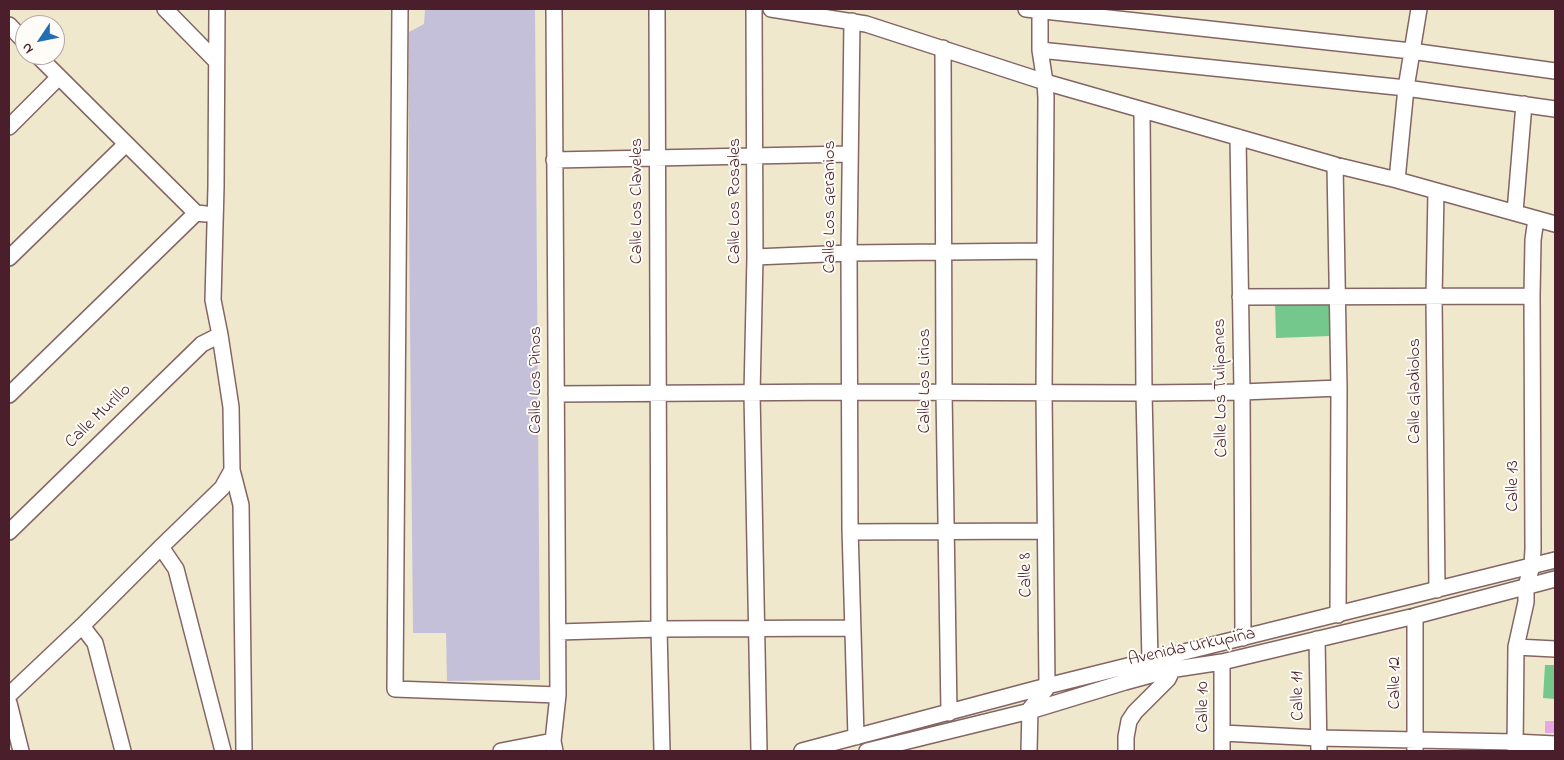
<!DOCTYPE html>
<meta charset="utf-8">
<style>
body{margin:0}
#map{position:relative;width:1564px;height:760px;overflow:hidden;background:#efe8cd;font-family:"Indie Flower",sans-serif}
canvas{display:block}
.frame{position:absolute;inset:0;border:10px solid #4a1f2b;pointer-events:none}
.north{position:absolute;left:15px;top:15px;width:50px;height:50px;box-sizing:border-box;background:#fdfcf7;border:1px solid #b5a4a5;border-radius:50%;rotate:236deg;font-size:14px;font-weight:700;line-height:20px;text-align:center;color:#4a1f2b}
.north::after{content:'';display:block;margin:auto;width:18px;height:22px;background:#1f6fb2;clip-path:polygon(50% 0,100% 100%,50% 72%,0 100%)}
</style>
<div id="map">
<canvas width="1564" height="760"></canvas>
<div class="frame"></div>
<div class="north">N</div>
</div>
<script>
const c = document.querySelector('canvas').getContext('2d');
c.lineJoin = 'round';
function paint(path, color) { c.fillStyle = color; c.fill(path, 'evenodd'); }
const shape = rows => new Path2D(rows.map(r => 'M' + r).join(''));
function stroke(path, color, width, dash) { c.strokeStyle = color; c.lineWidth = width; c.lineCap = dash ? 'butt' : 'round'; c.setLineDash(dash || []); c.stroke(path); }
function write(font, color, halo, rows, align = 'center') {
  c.font = font + ' "Indie Flower",sans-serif'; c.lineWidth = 4; c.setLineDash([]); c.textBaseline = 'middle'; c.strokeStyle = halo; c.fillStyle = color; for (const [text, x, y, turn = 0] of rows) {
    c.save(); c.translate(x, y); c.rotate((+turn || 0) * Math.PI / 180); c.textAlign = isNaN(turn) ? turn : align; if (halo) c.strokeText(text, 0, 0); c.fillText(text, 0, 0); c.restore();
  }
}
paint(shape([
 [425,9,535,9,540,680,447,681,446,633,413,633,409,220,409,32,424,24]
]), '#c5c0da');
paint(shape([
 [1329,301,1331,336,1276,338,1275,303],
 [1545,665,1555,665,1555,699,1543,698]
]), '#75c88c');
paint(shape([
 [1545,721,1555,721,1555,733,1545,733]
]), '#e8a7e3');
const minor = shape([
 [165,9,216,61],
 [400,9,395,689,558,695],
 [554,9,558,695,553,741,555,751],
 [657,9,659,629,662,751],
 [754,9,755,257,752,394,759,751],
 [771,9,866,24,1045,82,1335,165,1397,180,1555,224],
 [1026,9,1411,51,1555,71],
 [852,21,849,253,850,528,856,737],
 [9,25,25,42],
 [943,48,944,392,949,713],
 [1040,50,1406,88,1555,109],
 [37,55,196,213,206,214],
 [1142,110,1144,393,1150,661],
 [9,127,59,77],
 [1238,137,1242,392,1243,638],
 [554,160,850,154],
 [1335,165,1339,388,1338,615],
 [1397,180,1406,88,1419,9],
 [1436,191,1434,298,1437,590],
 [1515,212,1524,104],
 [755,257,849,253,1044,251],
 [9,258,126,144],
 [1240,297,1532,296],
 [556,394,849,392,1144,393,1242,392,1339,388],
 [9,395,196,213],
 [232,470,241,505,244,751],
 [9,532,202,344,220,335],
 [850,532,1045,531],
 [161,547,176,569,223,751],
 [1415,616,1415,751],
 [82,626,95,643,123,751],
 [558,632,659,629,852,628],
 [1317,639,1319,751],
 [1516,647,1555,649],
 [9,695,82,626,161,547,222,488,232,470,231,407,220,335,213,300,216,187,217,9],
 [9,703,21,751],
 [1223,733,1319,738,1514,742,1555,744],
 [501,751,553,741],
 [802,751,1047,686,1555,560],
 [867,751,1030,711,1125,682,1169,670,1222,662,1415,616,1555,579],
 [1029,751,1030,709,1046,689,1047,686,1044,392,1046,98,1045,82,1040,50,1040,9],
 [1126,751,1126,737,1129,721,1135,712,1168,679,1170,675,1169,670],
 [1222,751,1222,662],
 [1515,751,1516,647,1526,602,1526,586,1532,566,1533,549,1532,296,1533,240,1536,219]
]);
stroke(minor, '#846564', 18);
stroke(minor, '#fff', 15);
write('18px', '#4a1f2b', '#fdfcf7', [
 ["Calle Los Claveles",638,201,-90],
 ["Calle Los Rosales",736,201,-90],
 ["Calle Los Geranios",831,207,-90],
 ["Calle Los Pinos",537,380,-90],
 ["Calle Los Lirios",926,381,-90],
 ["Calle Los Tulipanes",1222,388,-91],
 ["Calle Gladiolos",1416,391,-90],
 ["Calle Murillo",99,417,-44],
 ["Calle 13",1514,486,-90],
 ["Calle 8",1027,575,-91],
 ["Avenida Urkupiña",1192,648,-12],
 ["Calle 12",1396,683,-90],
 ["Calle 11",1299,696,-91],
 ["Calle 10",1204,707,-90]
]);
</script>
